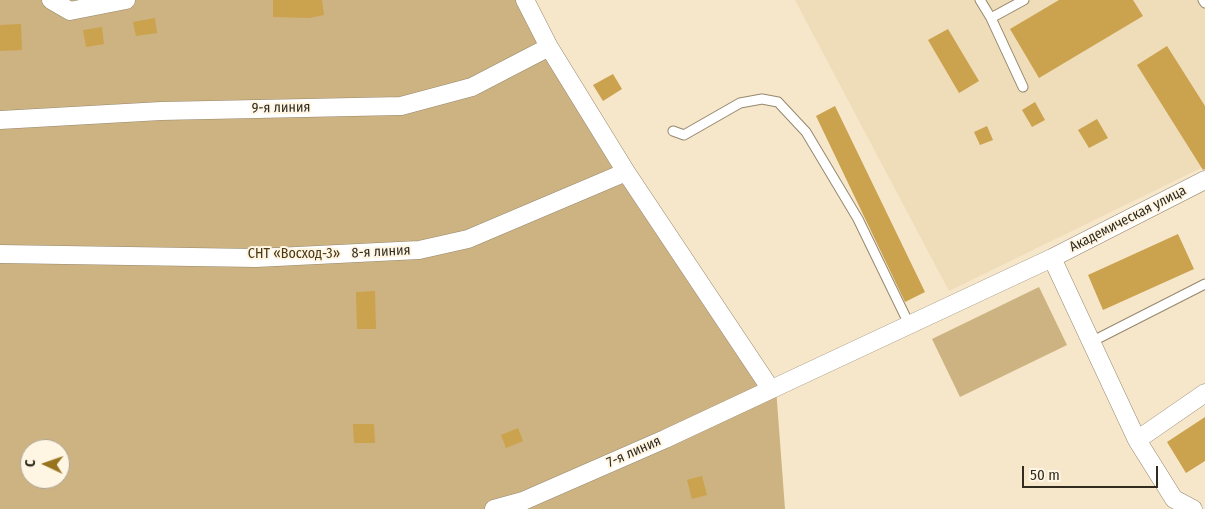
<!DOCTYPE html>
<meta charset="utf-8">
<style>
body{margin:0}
#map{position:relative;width:1205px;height:509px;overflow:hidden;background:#f6e6ca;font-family:"Fira Sans Condensed",sans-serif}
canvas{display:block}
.north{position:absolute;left:20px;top:439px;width:50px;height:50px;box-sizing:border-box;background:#fef5e3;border:1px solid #aca495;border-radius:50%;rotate:273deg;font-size:14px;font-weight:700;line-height:20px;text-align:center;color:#312b20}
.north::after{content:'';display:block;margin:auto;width:18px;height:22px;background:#99741f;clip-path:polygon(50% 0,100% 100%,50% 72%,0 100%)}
.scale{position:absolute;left:1022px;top:466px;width:136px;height:22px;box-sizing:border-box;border:2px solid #312b20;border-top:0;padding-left:6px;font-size:15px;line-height:18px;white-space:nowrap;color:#312b20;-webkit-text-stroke:4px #fef5e3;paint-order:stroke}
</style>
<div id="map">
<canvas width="1205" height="509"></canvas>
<div class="north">С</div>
<div class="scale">50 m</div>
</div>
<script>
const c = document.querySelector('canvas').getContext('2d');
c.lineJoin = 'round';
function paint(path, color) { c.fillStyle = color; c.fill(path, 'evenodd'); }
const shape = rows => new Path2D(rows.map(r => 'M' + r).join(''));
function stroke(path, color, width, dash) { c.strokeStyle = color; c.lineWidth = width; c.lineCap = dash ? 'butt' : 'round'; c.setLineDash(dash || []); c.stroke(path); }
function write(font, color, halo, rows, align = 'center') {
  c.font = font + ' "Fira Sans Condensed",sans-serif'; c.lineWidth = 4; c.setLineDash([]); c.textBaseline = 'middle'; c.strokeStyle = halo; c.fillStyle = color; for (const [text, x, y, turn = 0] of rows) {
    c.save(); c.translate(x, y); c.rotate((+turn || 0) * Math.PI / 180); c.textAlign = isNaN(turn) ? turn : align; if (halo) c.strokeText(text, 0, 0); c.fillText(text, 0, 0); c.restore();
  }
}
paint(shape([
 [795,0,1205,0,1205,166,949,291]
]), '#efdcb8');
paint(shape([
 [0,0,529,0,555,45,776,388,785,509,0,509],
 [30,449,60,449,60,479,30,479],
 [1039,287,1067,345,960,397,932,339]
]), '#cdb381');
paint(shape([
 [273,0,322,0,324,15,309,18,273,17],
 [1059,0,1133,0,1143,16,1039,78,1010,29],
 [155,18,157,33,136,36,133,22],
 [21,24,22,50,0,51,0,25],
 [102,27,104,44,86,47,83,30],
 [948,29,979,81,959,93,928,40],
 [1167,46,1205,106,1205,169,1203,170,1137,65],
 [613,74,622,89,603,101,593,85],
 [1035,102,1045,120,1032,127,1022,110],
 [835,106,925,292,905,302,816,116],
 [1097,119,1108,138,1089,148,1078,130],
 [987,126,993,140,980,145,974,132],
 [1178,234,1194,269,1103,310,1088,275],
 [375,291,376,329,357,329,356,292],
 [1205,417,1205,461,1186,473,1167,442],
 [353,424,374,424,375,443,354,443],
 [518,428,523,441,506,448,501,435],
 [702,476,707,495,692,499,687,480]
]), '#cba24d');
const service = shape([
 [980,0,991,18,1024,0],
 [1203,0,1205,3],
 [991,18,1023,87],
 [673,131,684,135,740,103,762,99,778,102,806,132,858,219,909,324],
 [1091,342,1205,284]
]);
const minor = shape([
 [51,0,70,11,126,0],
 [525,0,549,47,626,172,770,388],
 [0,120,161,111,401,106,472,87,549,47],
 [0,254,256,258,419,250,468,239,626,172],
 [1052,258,1137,440,1205,393],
 [1137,440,1174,499,1193,509],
 [494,509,523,501,665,439,1052,258,1205,180]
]);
stroke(service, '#96886e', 11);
stroke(minor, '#96886e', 19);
stroke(service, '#fff', 9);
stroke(minor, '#fff', 18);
write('14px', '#312b20', '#fef5e3', [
 ["9-я линия",281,108,-1],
 ["Академическая улица",1128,219,-27],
 ["8-я линия",381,252,-3],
 ["7-я линия",634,452,-24]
]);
write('14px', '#493813', '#fef5e3', [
 ["СНТ «Восход-3»",294,254]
]);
</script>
